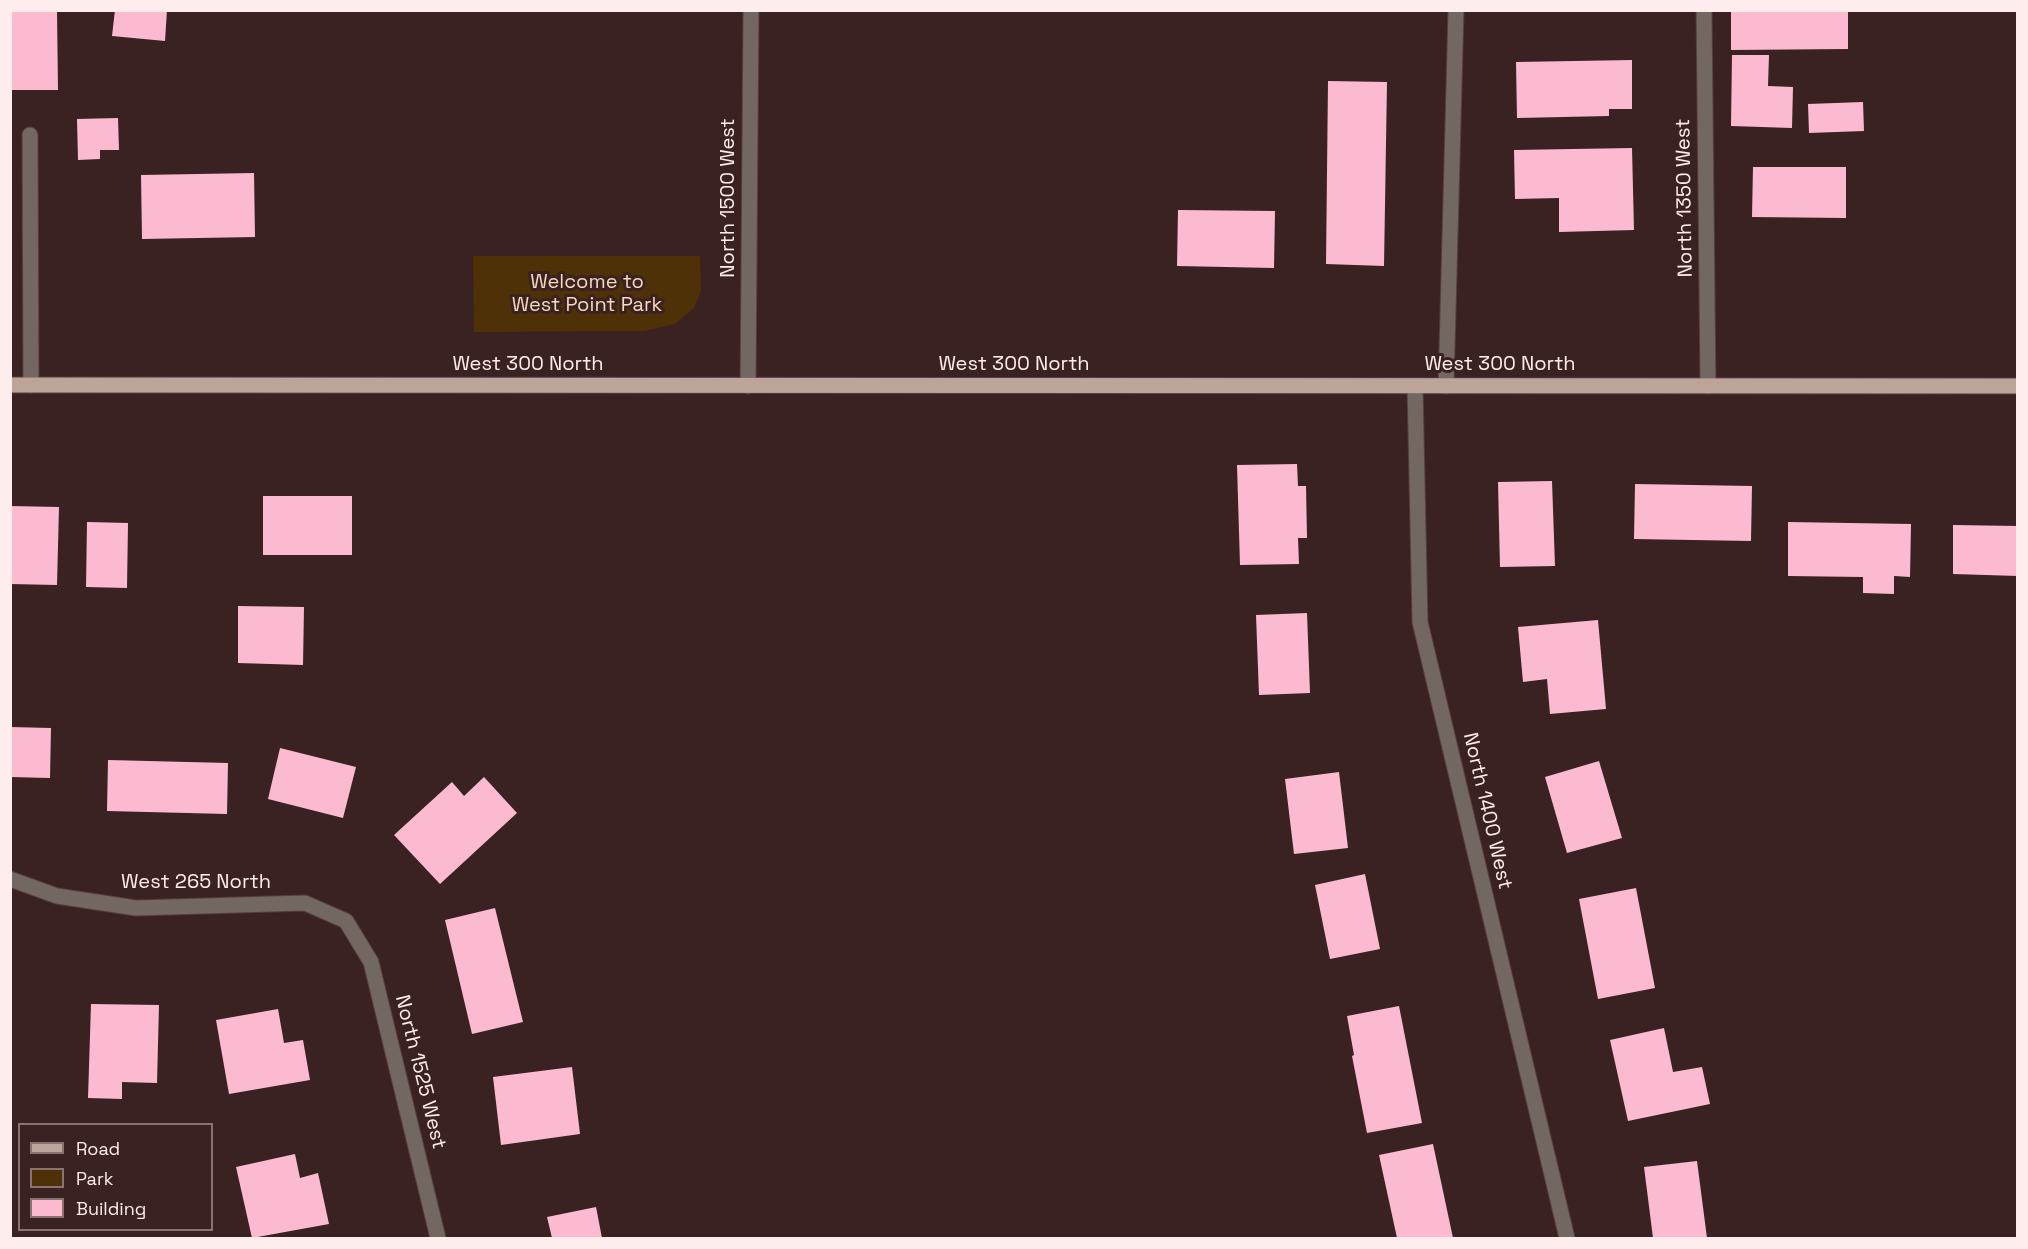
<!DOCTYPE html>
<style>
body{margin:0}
#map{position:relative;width:2028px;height:1249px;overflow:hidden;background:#3b2222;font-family:"Space Grotesk",sans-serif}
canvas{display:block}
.frame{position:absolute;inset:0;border:12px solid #ffeded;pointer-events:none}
.legend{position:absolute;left:18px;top:1123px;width:195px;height:108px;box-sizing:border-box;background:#3b2222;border:2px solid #897373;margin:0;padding:8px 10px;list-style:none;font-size:18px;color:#ffeded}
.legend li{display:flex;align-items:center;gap:12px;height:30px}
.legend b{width:30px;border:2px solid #897373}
</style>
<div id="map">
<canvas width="2028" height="1249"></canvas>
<div class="frame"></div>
<ul class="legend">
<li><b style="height:8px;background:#bca499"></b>Road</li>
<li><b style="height:16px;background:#4e3107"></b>Park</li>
<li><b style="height:16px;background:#fcbad1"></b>Building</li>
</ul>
</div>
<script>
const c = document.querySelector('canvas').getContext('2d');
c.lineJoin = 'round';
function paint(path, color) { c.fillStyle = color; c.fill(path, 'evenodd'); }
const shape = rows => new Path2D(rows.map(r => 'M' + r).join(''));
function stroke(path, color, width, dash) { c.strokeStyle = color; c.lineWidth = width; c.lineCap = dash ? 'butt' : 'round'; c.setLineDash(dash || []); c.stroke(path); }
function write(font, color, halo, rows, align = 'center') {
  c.font = font + ' "Space Grotesk",sans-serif'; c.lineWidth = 6; c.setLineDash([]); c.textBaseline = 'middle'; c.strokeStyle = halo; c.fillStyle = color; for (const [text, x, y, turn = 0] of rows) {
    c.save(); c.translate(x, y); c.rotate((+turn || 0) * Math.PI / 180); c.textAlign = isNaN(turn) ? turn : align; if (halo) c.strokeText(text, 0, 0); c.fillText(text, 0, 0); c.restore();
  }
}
paint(shape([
 [473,256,700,256,701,291,694,308,675,324,645,331,474,332]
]), '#4e3107');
paint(shape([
 [115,10,167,10,165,41,112,36],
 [1731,10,1848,10,1848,49,1731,50],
 [57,11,58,90,10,90,10,12],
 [1732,55,1769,55,1768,86,1793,87,1792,128,1731,126],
 [1632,60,1632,109,1609,109,1609,116,1517,118,1516,62],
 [1328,81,1387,82,1384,266,1326,264],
 [1863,102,1864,131,1809,133,1808,104],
 [118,118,119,150,100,150,100,159,78,160,77,119],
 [1632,148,1634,230,1559,232,1559,198,1515,199,1514,150],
 [1753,167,1846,167,1846,218,1752,217],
 [254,173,255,237,142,239,141,175],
 [1178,210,1275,211,1274,268,1177,266],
 [1297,464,1298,486,1306,486,1307,538,1298,538,1299,564,1240,565,1237,465],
 [1552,481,1555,566,1500,567,1498,482],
 [1635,484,1752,486,1751,541,1634,539],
 [263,496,352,496,352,555,263,555],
 [10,506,59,507,57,585,10,584],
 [87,522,128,523,127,588,86,587],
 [1788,522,1911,524,1910,577,1894,576,1894,594,1863,593,1863,577,1788,576],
 [1953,525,2018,526,2018,576,1953,574],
 [238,606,304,607,303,665,238,663],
 [1307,613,1310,693,1259,695,1256,615],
 [1598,620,1606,709,1550,714,1547,679,1523,682,1518,627],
 [10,727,51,728,50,778,10,777],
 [280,748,356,767,343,818,268,799],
 [108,760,228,763,227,814,107,811],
 [1599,761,1622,838,1567,853,1545,777],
 [1339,772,1348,848,1294,854,1285,779],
 [484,777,517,813,440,884,394,835,452,782,464,796],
 [1365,874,1380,949,1330,959,1315,885],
 [1636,888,1655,988,1598,999,1579,899],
 [495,908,523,1022,472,1034,445,920],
 [91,1004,159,1005,157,1083,122,1082,122,1099,88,1098],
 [1399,1006,1422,1123,1367,1133,1352,1056,1354,1055,1347,1016],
 [278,1009,284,1043,303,1040,310,1080,229,1094,216,1020],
 [1664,1028,1673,1072,1702,1067,1710,1104,1628,1121,1610,1040],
 [572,1067,580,1134,501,1145,493,1077],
 [1433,1144,1453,1238,1397,1238,1379,1155],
 [295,1154,300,1178,318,1173,329,1224,252,1238,236,1167],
 [1697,1161,1707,1238,1653,1238,1644,1167],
 [596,1207,602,1238,552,1238,547,1217]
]), '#fcbad1');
const minor = shape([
 [1704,10,1708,386],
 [30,135,31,385],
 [748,386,751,10],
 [1415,386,1420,622,1567,1238],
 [1446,386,1456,10],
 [10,879,57,896,136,908,305,903,346,921,371,962,438,1238]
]);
const major = shape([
 [10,385,2018,386]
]);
stroke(minor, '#563e3e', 17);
stroke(major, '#563e3e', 17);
stroke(minor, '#736762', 15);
stroke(major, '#bca499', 15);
write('20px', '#ffeded', '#3b2222', [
 ["North 1500 West",729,198,-90],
 ["North 1350 West",1685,198,-91],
 ["West 300 North",528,365],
 ["West 300 North",1014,365],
 ["West 300 North",1500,365],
 ["North 1400 West",1487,811,77],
 ["West 265 North",196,883],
 ["North 1525 West",420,1072,76]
]);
write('20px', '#f6d9b9', '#3b2222', [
 ["Welcome to",587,283],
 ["West Point Park",587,306]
]);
</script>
